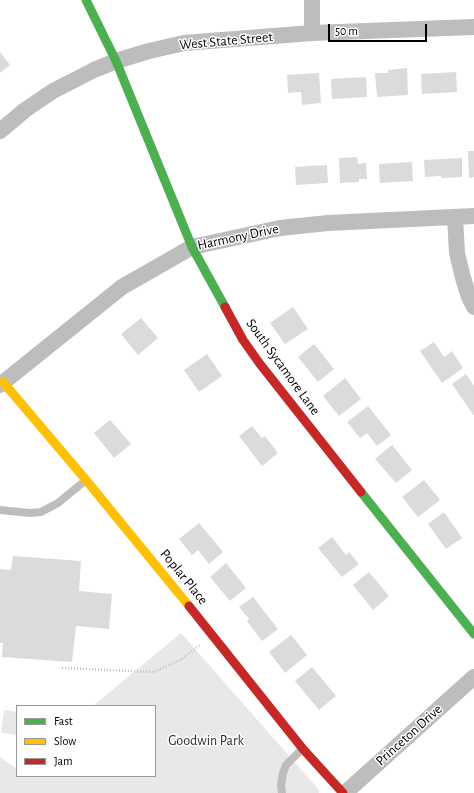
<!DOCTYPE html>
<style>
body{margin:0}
#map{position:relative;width:474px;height:793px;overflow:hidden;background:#fff;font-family:"Alegreya Sans",sans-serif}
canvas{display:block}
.legend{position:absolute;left:16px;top:705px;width:140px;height:72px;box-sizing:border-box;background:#fff;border:1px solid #999;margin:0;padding:5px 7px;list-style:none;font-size:12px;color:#000}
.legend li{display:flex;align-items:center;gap:8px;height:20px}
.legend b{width:20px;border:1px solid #999}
.scale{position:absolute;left:328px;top:24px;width:99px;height:18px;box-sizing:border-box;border:2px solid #000;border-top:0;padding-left:5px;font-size:12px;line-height:14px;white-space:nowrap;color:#000;-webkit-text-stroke:3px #fff;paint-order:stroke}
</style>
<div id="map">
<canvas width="474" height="793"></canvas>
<ul class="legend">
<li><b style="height:5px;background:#4caf50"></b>Fast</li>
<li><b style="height:5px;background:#ffc107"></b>Slow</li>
<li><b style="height:5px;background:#c62828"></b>Jam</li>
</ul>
<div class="scale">50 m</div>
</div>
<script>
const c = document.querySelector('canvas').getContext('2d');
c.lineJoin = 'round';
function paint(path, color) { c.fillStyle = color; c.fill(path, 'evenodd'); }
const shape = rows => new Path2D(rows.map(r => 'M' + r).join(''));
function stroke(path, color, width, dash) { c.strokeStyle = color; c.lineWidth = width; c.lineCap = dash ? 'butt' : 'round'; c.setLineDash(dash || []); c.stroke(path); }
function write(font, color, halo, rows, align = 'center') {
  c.font = font + ' "Alegreya Sans",sans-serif'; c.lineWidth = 3; c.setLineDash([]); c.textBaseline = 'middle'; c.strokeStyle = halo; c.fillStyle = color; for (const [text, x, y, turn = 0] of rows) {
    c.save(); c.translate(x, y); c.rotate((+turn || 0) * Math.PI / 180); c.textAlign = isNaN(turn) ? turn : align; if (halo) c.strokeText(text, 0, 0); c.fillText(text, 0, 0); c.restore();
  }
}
paint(shape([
 [181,633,319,790,319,793,0,793,0,757,17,769,17,776,155,776,155,706,93,706],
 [4,710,17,712,17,735,1,733]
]), '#e8e8e8');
paint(shape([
 [0,52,10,65,0,73],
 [407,68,408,95,377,97,375,73,388,73,388,70],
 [456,72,457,92,422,94,421,74],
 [319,73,321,103,302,105,301,92,288,93,287,75],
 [366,77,367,97,332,99,331,79],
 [468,151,474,151,474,177,469,178],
 [357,157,358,164,366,163,367,179,359,179,359,182,340,183,339,158],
 [462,158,462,177,441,178,441,176,425,177,424,160],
 [412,162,413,181,380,183,379,164],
 [327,165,328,183,296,185,295,167],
 [293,307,308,329,285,344,270,323],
 [141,318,158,338,138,355,121,334],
 [434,342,444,357,452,351,463,368,442,383,420,351],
 [314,344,334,369,318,382,298,357],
 [207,354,222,376,199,392,184,370],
 [466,374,474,386,474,416,452,384],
 [345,378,361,399,339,416,323,396],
 [368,406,391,435,377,446,367,433,360,438,347,422],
 [110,420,131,444,114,458,94,433],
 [252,426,262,438,265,436,278,453,262,466,239,436],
 [392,445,412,470,396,483,375,459],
 [424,480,440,500,418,517,402,497],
 [444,512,462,538,446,549,428,524],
 [199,523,223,552,209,564,198,550,192,555,179,539],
 [332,537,346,555,349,552,359,564,342,577,318,548],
 [13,556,81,561,79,591,112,594,109,629,76,626,72,662,2,657,3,643,0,643,0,569,11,570],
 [226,563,246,588,230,601,210,577],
 [369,572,389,596,373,610,353,585],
 [253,597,278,629,262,641,247,621,249,619,239,607],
 [291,635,307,655,285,673,269,652],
 [312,667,336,696,319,710,295,681]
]), '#dbdbdb');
stroke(shape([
 [62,668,154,672,180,660,200,645]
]), '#c2c2c2', 2.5, [1, 2]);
stroke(shape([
 [0,510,30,513,41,512,58,503,86,480],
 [282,793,281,785,283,773,286,765,302,749]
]), '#bdbdbd', 8);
stroke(shape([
 [312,0,312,33],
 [0,131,25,110,53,91,94,70,116,61,149,51,184,43,312,33,474,27],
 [455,217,457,253,463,278,469,297,474,307],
 [0,385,122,287,192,247,280,228,328,223,474,216],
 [345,793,474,677]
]), '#bdbdbd', 16);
stroke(shape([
 [86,0,116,61,192,247,225,307],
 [361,492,474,634]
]), '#4caf50', 9);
stroke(shape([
 [3,382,86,480,189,606]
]), '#ffc107', 9);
stroke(shape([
 [225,307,243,340,260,364,361,492],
 [189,606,303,749,343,793]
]), '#c62828', 9);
write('14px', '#000', '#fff', [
 ["West State Street",226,41,-5],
 ["Harmony Drive",238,237,-12],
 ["South Sycamore Lane",283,367,54],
 ["Poplar Place",184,577,51],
 ["Princeton Drive",409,735,-42]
]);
write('14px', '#2c2c2c', '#fff', [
 ["Goodwin Park",206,741]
]);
</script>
